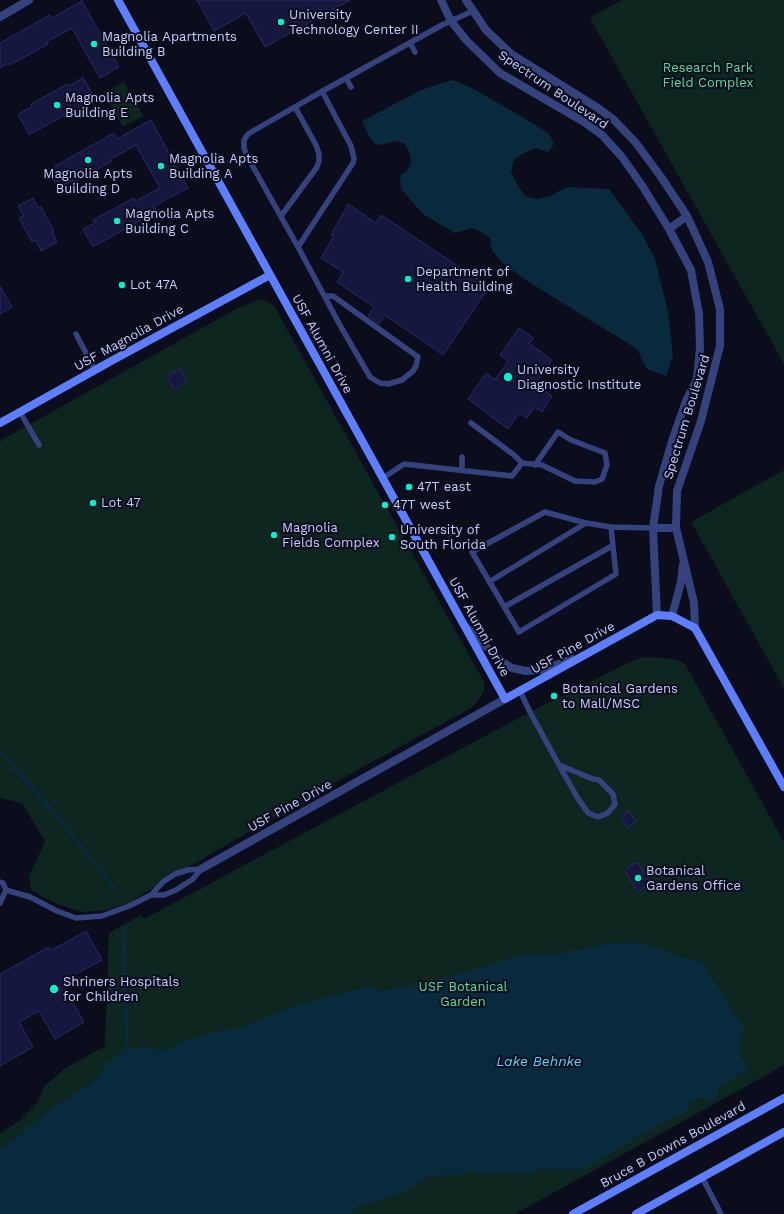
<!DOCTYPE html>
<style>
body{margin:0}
canvas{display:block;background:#0b0c1c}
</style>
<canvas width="784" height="1214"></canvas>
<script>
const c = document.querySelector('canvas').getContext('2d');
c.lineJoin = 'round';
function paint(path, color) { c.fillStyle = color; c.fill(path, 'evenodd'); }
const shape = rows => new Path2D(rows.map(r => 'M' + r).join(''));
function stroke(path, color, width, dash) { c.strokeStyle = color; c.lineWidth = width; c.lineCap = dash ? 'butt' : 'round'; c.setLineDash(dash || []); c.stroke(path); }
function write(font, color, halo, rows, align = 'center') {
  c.font = font + ' "Work Sans",sans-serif'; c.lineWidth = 4; c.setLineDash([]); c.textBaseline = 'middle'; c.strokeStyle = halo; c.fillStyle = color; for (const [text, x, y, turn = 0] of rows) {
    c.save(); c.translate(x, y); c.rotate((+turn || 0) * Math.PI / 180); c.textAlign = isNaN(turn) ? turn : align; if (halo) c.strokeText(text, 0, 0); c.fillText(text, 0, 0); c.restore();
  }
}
paint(shape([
 [622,0,783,0,784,2,784,364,590,18],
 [124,82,143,116,123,127,104,93],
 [258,300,266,301,274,306,484,682,484,691,478,701,471,708,306,798,126,904,106,910,83,912,57,904,32,891,29,877,45,841,22,803,0,798,0,441,236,309],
 [784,470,784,688,691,522],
 [645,657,675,659,685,664,784,842,784,1064,772,1072,515,1214,0,1214,0,1134,20,1120,37,1103,45,1086,64,1069,105,1046,109,933,141,915,144,919,530,712,634,660]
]), '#0e2620');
paint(shape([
 [453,80,474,89,524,118,549,134,554,144,548,152,536,148,522,154,514,160,511,172,520,189,527,197,537,199,551,196,567,187,609,189,642,234,655,259,668,312,673,356,666,376,647,369,637,349,524,279,504,264,492,251,490,238,483,233,472,228,455,233,423,214,409,198,401,188,400,176,407,171,411,161,409,152,404,143,394,141,385,144,376,145,368,134,362,121,419,91,436,85],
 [610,943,638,943,655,947,674,955,703,963,744,1029,739,1048,742,1059,748,1069,718,1088,716,1098,712,1102,702,1098,697,1099,689,1104,687,1111,665,1121,582,1170,542,1169,533,1173,485,1174,472,1170,462,1175,429,1176,405,1192,358,1207,350,1214,0,1214,0,1151,55,1106,92,1083,107,1065,127,1047,136,1049,146,1047,171,1051,176,1043,221,1030,233,1030,284,1010,315,1000,370,986,381,991,453,976,524,954,554,955]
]), '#09293d');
stroke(shape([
 [0,751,51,809,115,889],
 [123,928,127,1047]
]), '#09293d', 3.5);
const building = shape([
 [197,0,350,0,265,47,246,13,214,31,197,0],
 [82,1,119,67,100,78,72,28,46,42,48,44,10,65,9,63,0,68,0,43,50,15,52,18,82,1],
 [83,78,95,98,29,135,18,114,32,107,31,104,68,84,69,86,83,78],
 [151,120,188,188,154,206,157,211,93,247,83,229,95,223,93,220,134,198,136,201,160,188,136,145,111,159,112,161,74,182,73,180,58,188,48,170,114,133,117,139,151,120],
 [33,198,38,208,41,207,54,231,52,232,57,242,41,251,36,240,32,242,19,218,24,216,18,206,33,198],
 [348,204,376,223,381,215,489,287,443,355,385,315,379,324,368,316,374,307,337,282,343,272,321,258,334,236,331,235,348,204],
 [0,286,12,307,0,314,0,286],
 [519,328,534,338,529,343,552,360,535,384,552,396,542,412,535,407,527,418,519,413,508,429,468,399,486,373,495,380,508,361,500,355,519,328],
 [180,369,187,381,174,389,167,376,180,369],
 [629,811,636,822,627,827,621,816,629,811],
 [638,863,651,884,644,887,638,892,625,871,631,865,638,863],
 [86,931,102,960,61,982,84,1022,55,1039,39,1011,19,1022,33,1047,0,1066,0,974,49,947,52,950,86,931]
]);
paint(building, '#16173e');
stroke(building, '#282a6a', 1);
stroke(shape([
 [410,43,415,52],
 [346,78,351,87],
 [281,216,317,167,319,161,319,154,316,145,295,107],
 [298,247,353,163,354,158,351,146,322,91],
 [325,296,333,296,418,357,416,366,413,371,402,380,388,384,380,383,370,377,341,327,298,247,247,156,244,148,244,140,248,134,253,131,321,92,442,25,473,11],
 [76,334,95,370],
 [20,412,39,445],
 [471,423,514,455,522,463,542,465,575,481,595,482,602,479,607,465,605,453,571,440,558,432,535,465],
 [462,457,462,470],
 [383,478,404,464,512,476,522,463],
 [611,527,616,574,519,632,472,552,545,512,586,523,611,527,653,528],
 [489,582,586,523],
 [504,607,612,546],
 [520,691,530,712,559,765,577,797,588,813,598,817,608,813,615,804,613,794,599,780,593,779,559,765],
 [0,882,3,883,6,890,0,903],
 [6,890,30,897,57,911,76,918,102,916,129,906,151,895,163,882,175,874,188,870,201,869],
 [151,895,164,895,176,890,193,879,201,869],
 [702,1177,721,1214]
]), '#34427d', 5.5);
stroke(shape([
 [441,0,451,21,467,41,500,73,584,122,602,135,622,157,643,187,669,229,691,270,699,314,700,348,697,379,686,401,672,441,659,486,653,528,657,615],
 [466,0,486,30,511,54,598,108,614,120,636,143,661,177,687,216,708,262,720,309,720,346,701,421,677,491,676,528,694,603,695,628],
 [0,17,29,0],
 [669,229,687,216],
 [653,528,676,528],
 [672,616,681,582,683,564],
 [466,627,502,662,512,668,526,671,541,670,573,659],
 [201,869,505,699]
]), '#34427d', 8);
stroke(shape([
 [118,0,505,699,657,615,672,616,695,628,784,787],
 [0,423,113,360,270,275],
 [573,1214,784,1098],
 [636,1214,784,1132]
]), '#5d7eff', 8);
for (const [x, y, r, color] of [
 [281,22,4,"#00f1d1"],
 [94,44,4,"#00f1d1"],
 [57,105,4,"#00f1d1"],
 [88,160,4,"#00f1d1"],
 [161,166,4,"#00f1d1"],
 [117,221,4,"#00f1d1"],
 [408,279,4,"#00f1d1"],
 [122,285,4,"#00f1d1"],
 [508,377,5,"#00f1d1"],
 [409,487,4,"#00f1d1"],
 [93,503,4,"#00f1d1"],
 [385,505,4,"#00f1d1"],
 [274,535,4,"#00f1d1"],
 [392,537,4,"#00f1d1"],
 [554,696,4,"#00f1d1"],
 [638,878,4,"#00f1d1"],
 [54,989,5,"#00f1d1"]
]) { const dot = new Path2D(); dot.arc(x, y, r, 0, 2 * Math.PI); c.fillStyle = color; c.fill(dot); stroke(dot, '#0b0c1c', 1.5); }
write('13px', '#c6cdff', '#0b0c1c', [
 ["University",289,15],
 ["Technology Center II",289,30],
 ["Magnolia Apartments",102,37],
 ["Building B",102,52],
 ["Magnolia Apts",65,98],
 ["Building E",65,113],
 ["Magnolia Apts",169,159],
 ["Building A",169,174],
 ["Magnolia Apts",88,174,"center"],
 ["Building D",88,189,"center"],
 ["Magnolia Apts",125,214],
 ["Building C",125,229],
 ["Department of",416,272],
 ["Health Building",416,287],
 ["Lot 47A",130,285],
 ["University",517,370],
 ["Diagnostic Institute",517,385],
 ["47T east",417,487],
 ["Lot 47",101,503],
 ["47T west",393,505],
 ["Magnolia",282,528],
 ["Fields Complex",282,543],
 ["University of",400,530],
 ["South Florida",400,545],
 ["Botanical Gardens",562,689],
 ["to Mall/MSC",562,704],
 ["Botanical",646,871],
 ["Gardens Office",646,886],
 ["Shriners Hospitals",63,982],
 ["for Children",63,997]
], 'left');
write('13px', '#50e19b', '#0b0c1c', [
 ["Research Park",708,68],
 ["Field Complex",708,83],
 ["USF Botanical",463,987],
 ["Garden",463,1002]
]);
write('13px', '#c6cdff', '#0b0c1c', [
 ["Spectrum Boulevard",553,90,34],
 ["USF Magnolia Drive",129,338,-29],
 ["USF Alumni Drive",322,344,61],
 ["Spectrum Boulevard",687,417,-73],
 ["USF Alumni Drive",479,627,61],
 ["USF Pine Drive",573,648,-29],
 ["USF Pine Drive",290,806,-29],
 ["Bruce B Downs Boulevard",673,1145,-29]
]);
write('italic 14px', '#54d7ff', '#0b0c1c', [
 ["Lake Behnke",539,1062]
]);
</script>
